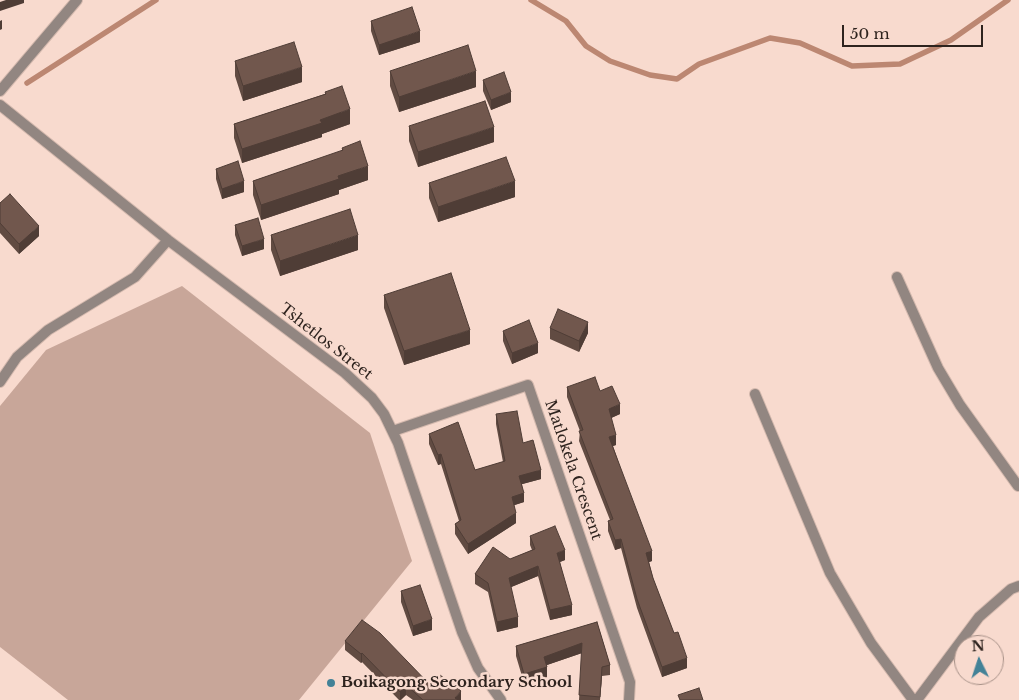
<!DOCTYPE html>
<style>
body{margin:0}
#map{position:relative;width:1019px;height:700px;overflow:hidden;background:#f8dace;font-family:"Libre Baskerville",serif}
canvas{display:block}
.north{position:absolute;left:954px;top:635px;width:50px;height:50px;box-sizing:border-box;background:#f8dace;border:1px solid #a79188;border-radius:50%;rotate:356deg;font-size:14px;font-weight:700;line-height:20px;text-align:center;color:#2e231e}
.north::after{content:'';display:block;margin:auto;width:18px;height:22px;background:#438297;clip-path:polygon(50% 0,100% 100%,50% 72%,0 100%)}
.scale{position:absolute;left:842px;top:25px;width:141px;height:22px;box-sizing:border-box;border:2px solid #2e231e;border-top:0;padding-left:6px;font-size:15px;line-height:18px;white-space:nowrap;color:#2e231e;-webkit-text-stroke:4px #f8dace;paint-order:stroke}
</style>
<div id="map">
<canvas width="1019" height="700"></canvas>
<div class="north">N</div>
<div class="scale">50 m</div>
</div>
<script>
const c = document.querySelector('canvas').getContext('2d');
c.lineJoin = 'round';
function paint(path, color) { c.fillStyle = color; c.fill(path, 'evenodd'); }
const shape = rows => new Path2D(rows.map(r => 'M' + r).join(''));
function stroke(path, color, width, dash) { c.strokeStyle = color; c.lineWidth = width; c.lineCap = dash ? 'butt' : 'round'; c.setLineDash(dash || []); c.stroke(path); }
function write(font, color, halo, rows, align = 'center') {
  c.font = font + ' "Libre Baskerville",serif'; c.lineWidth = 5; c.setLineDash([]); c.textBaseline = 'middle'; c.strokeStyle = halo; c.fillStyle = color; for (const [text, x, y, turn = 0] of rows) {
    c.save(); c.translate(x, y); c.rotate((+turn || 0) * Math.PI / 180); c.textAlign = isNaN(turn) ? turn : align; if (halo) c.strokeText(text, 0, 0); c.fillText(text, 0, 0); c.restore();
  }
}
paint(shape([
 [182,286,370,433,412,561,299,700,68,700,0,647,0,406,46,350]
]), '#c8a699');
stroke(shape([
 [531,0,566,21,586,46,610,61,650,75,677,79,699,64,770,38,800,43,852,66,900,64,951,40,1008,0],
 [27,83,156,0]
]), '#bc8772', 5.5);
const street = shape([
 [0,91,77,0],
 [0,105,168,240,345,373,372,398,384,414,398,443,462,632,478,668,501,700],
 [897,277,938,368,960,405,1018,486],
 [0,382,17,357,48,330,135,277,168,240],
 [755,394,830,573,871,643,913,700],
 [393,431,528,385,630,682,629,700],
 [917,700,979,617,1011,589,1019,586]
]);
stroke(street, '#d4b9ae', 12);
stroke(street, '#928681', 10);
paint(shape([
 [371,21,420,42,379,55,371,31],
 [235,61,302,82,243,101,235,76],
 [390,71,476,87,399,112,390,86],
 [483,80,511,102,491,110,483,91],
 [325,92,350,124,322,134,322,137,242,163,234,138,234,124,325,94],
 [409,126,494,142,418,167,409,141],
 [342,148,368,180,339,190,339,194,261,220,253,195,253,181,342,151],
 [216,169,244,192,222,199,216,179],
 [429,183,515,197,438,222,429,198],
 [0,203,39,236,19,254,0,233],
 [235,225,264,249,242,256,235,235],
 [271,235,358,250,280,276,271,250],
 [384,295,470,344,404,365,384,308],
 [550,328,588,333,579,352,550,339],
 [503,331,538,353,512,364,503,341],
 [567,387,600,391,620,414,611,418,616,445,613,446,652,561,649,562,653,578,687,668,662,677,637,608,621,548,615,550,608,531,608,521,610,520,579,441,580,431,567,397],
 [496,414,523,443,541,479,522,484,524,502,514,505,516,523,468,554,455,534,455,524,459,521,441,464,438,465,429,444,429,434,475,470,503,462,496,424],
 [530,536,565,560,560,562,572,615,550,620,538,576,511,587,518,627,497,632,488,592,475,584,475,574,532,550,530,545],
 [401,591,432,630,413,636,401,602],
 [597,622,610,665,610,675,602,676,600,700,579,700,582,653,547,665,547,677,524,683,516,656,516,646],
 [345,641,431,686,431,680,461,700,413,700,406,695,401,700,399,700,362,662,361,663,345,650]
]), '#614b42');
paint(shape([
 [6,0,24,0,24,3,0,11,0,2],
 [2,20,2,29,0,30,0,21],
 [420,31,420,42,379,55,379,45],
 [302,67,302,82,243,101,243,86],
 [476,71,476,87,399,112,399,97],
 [511,92,511,102,491,110,491,100],
 [350,109,350,124,322,134,322,137,242,163,242,149],
 [494,127,494,142,418,167,418,152],
 [368,166,368,180,339,190,339,194,261,220,261,205,338,176],
 [244,181,244,192,222,199,222,189],
 [515,181,515,197,438,222,438,207],
 [39,226,39,236,19,254,19,244],
 [358,235,358,250,280,276,280,261],
 [264,239,264,249,242,256,242,246],
 [588,322,588,333,579,352,579,341],
 [470,330,470,344,404,365,404,351],
 [538,343,538,353,512,364,512,353],
 [620,404,620,414,609,419,609,409],
 [616,435,616,445,609,447,609,437],
 [441,454,441,464,438,465,438,455],
 [541,470,541,479,519,485,519,476],
 [524,493,524,502,512,506,512,497],
 [516,513,516,523,468,554,468,544],
 [621,539,621,548,615,550,615,540],
 [565,550,565,560,557,563,557,553],
 [652,551,652,561,646,563,646,553],
 [538,566,538,576,509,588,509,578],
 [572,605,572,615,550,620,550,610],
 [518,617,518,627,497,632,497,622],
 [432,619,432,630,413,636,413,626],
 [582,643,582,653,544,666,544,657],
 [362,653,362,662,361,663,361,654],
 [687,658,687,668,662,677,662,667],
 [547,667,547,677,524,683,524,674],
 [602,667,602,676,600,700],
 [406,685,406,695,400,700,400,692],
 [461,691,461,700,455,700,455,698]
]), '#4f3d36');
const building = shape([
 [412,7,420,31,379,45,371,21,412,7],
 [294,42,302,67,243,86,235,61,294,42],
 [468,45,476,71,399,97,390,71,468,45],
 [504,72,511,92,491,100,483,80,504,72],
 [342,86,350,109,320,120,322,123,242,149,234,124,326,94,325,92,342,86],
 [485,101,494,127,418,152,409,126,485,101],
 [360,141,368,166,338,176,339,179,261,205,253,181,343,150,342,148,360,141],
 [506,157,515,181,438,207,429,183,506,157],
 [238,161,244,181,222,189,216,169,238,161],
 [10,194,39,226,19,244,0,223,0,203,10,194],
 [350,209,358,235,280,261,271,235,350,209],
 [258,218,264,239,242,246,235,225,258,218],
 [451,273,470,330,404,351,384,295,451,273],
 [558,309,588,322,579,341,550,328,558,309],
 [529,320,538,343,512,353,503,331,529,320],
 [595,377,600,391,612,386,620,404,609,409,616,435,609,437,652,551,646,553,653,578,674,633,678,632,687,658,662,667,637,599,621,539,615,540,608,521,613,519,579,431,583,430,567,387,595,377],
 [517,411,523,443,533,440,541,470,519,476,524,493,512,497,516,513,468,544,455,524,461,520,441,454,438,455,429,434,458,422,475,470,505,461,496,414,517,411],
 [555,526,565,550,557,553,572,605,550,610,538,566,509,578,518,617,497,622,488,583,475,574,493,547,510,559,535,549,530,536,555,526],
 [420,585,432,619,413,626,401,591,420,585],
 [362,620,380,633,434,689,431,680,434,683,440,675,461,691,455,698,458,700,423,700,406,685,400,692,362,653,361,654,345,641,362,620],
 [597,622,610,665,602,667,600,697,579,695,582,643,544,657,547,667,524,674,516,646,597,622],
 [699,688,703,700,680,700,678,695,699,688]
]);
paint(building, '#71574d');
stroke(building, '#4f3d36', 1);
for (const [x, y, r, color] of [
 [331,683,5,"#438297"]
]) { const dot = new Path2D(); dot.arc(x, y, r, 0, 2 * Math.PI); c.fillStyle = color; c.fill(dot); stroke(dot, '#f8dace', 2); }
write('15px', '#2e231e', '#f8dace', [
 ["Tshetlos Street",326,342,38],
 ["Matlokela Crescent",573,470,71]
]);
write('bold 15px', '#2e231e', '#f8dace', [
 ["Boikagong Secondary School",341,683]
], 'left');
</script>
